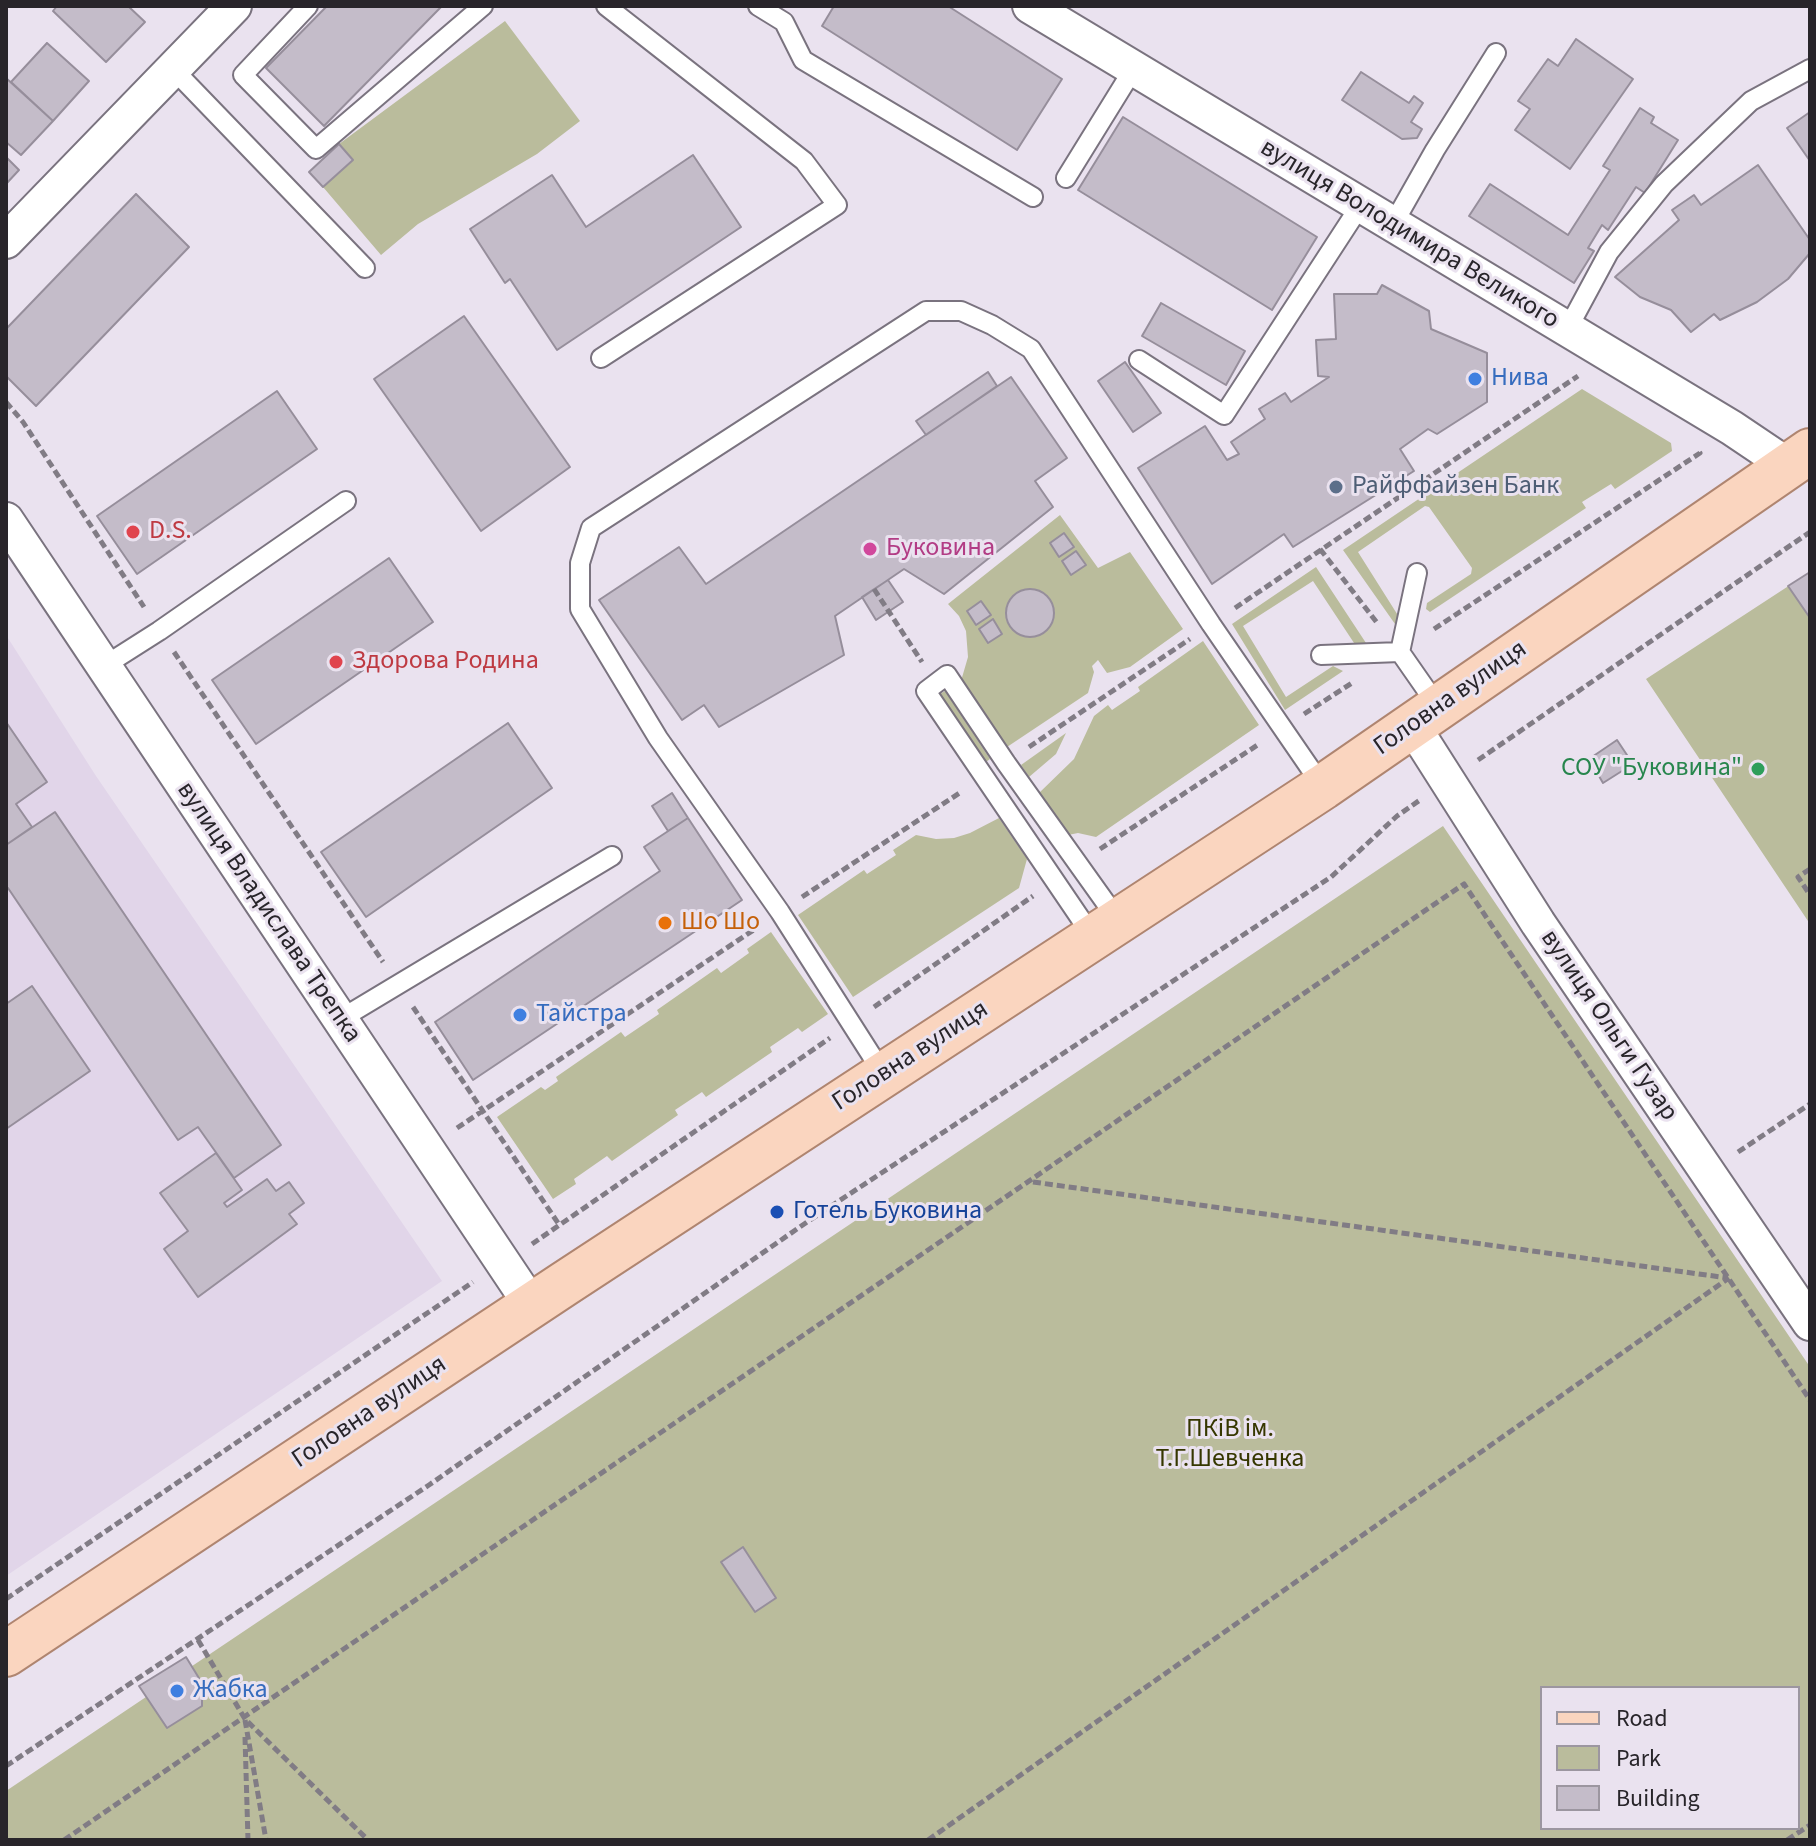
<!DOCTYPE html>
<meta charset="utf-8">
<style>
body{margin:0}
#map{position:relative;width:1816px;height:1846px;overflow:hidden;background:#eae2ef;font-family:"Source Sans 3",sans-serif}
canvas{display:block}
.frame{position:absolute;inset:0;border:8px solid #28252a;pointer-events:none}
.legend{position:absolute;left:1540px;top:1686px;width:260px;height:144px;box-sizing:border-box;background:#eae2ef;border:2px solid #9c96a0;margin:0;padding:10px 14px;list-style:none;font-size:24px;color:#28252a}
.legend li{display:flex;align-items:center;gap:16px;height:40px}
.legend b{width:40px;border:2px solid #9c96a0}
</style>
<div id="map">
<canvas width="1816" height="1846"></canvas>
<div class="frame"></div>
<ul class="legend">
<li><b style="height:10px;background:#fad5bf"></b>Road</li>
<li><b style="height:22px;background:#babc9c"></b>Park</li>
<li><b style="height:22px;background:#c4bcc9"></b>Building</li>
</ul>
</div>
<script>
const c = document.querySelector('canvas').getContext('2d');
c.lineJoin = 'round';
function paint(path, color) { c.fillStyle = color; c.fill(path, 'evenodd'); }
const shape = rows => new Path2D(rows.map(r => 'M' + r).join(''));
function stroke(path, color, width, dash) { c.strokeStyle = color; c.lineWidth = width; c.lineCap = dash ? 'butt' : 'round'; c.setLineDash(dash || []); c.stroke(path); }
function write(font, color, halo, rows, align = 'center') {
  c.font = font + ' "Source Sans 3",sans-serif'; c.lineWidth = 6; c.setLineDash([]); c.textBaseline = 'middle'; c.strokeStyle = halo; c.fillStyle = color; for (const [text, x, y, turn = 0] of rows) {
    c.save(); c.translate(x, y); c.rotate((+turn || 0) * Math.PI / 180); c.textAlign = isNaN(turn) ? turn : align; if (halo) c.strokeText(text, 0, 0); c.fillText(text, 0, 0); c.restore();
  }
}
paint(shape([
 [6,635,96,776,442,1281,6,1576]
]), '#e1d5e9');
paint(shape([
 [505,21,580,121,537,154,418,224,381,255,323,187,352,160,339,144],
 [1582,389,1671,443,1672,451,1615,489,1611,484,1582,502,1586,508,1430,612,1426,609,1427,603,1471,574,1472,568,1429,507,1425,506,1358,552,1399,617,1398,622,1395,624,1343,550],
 [1060,515,1098,568,1130,552,1183,629,1130,667,1107,673,1098,660,1092,666,1094,672,1088,693,1007,747,961,681,968,657,966,631,959,616,948,604],
 [1316,567,1366,643,1358,649,1313,581,1243,626,1286,697,1333,666,1343,671,1285,710,1232,624],
 [1810,572,1810,924,1646,679],
 [1203,641,1259,725,1096,837,1078,833,1068,835,1038,794,1074,759,1094,716,1108,705,1112,710,1140,691,1138,687],
 [945,691,990,759,986,762,940,694],
 [1066,733,1056,754,1029,777,1021,765],
 [999,818,1027,859,1019,888,853,997,798,915,864,870,867,874,896,855,893,850,916,835,936,839,954,838,970,833],
 [1443,826,1810,1367,1810,1840,6,1840,6,1791],
 [1542,1688,1798,1688,1798,1828,1542,1828],
 [771,932,828,1014,802,1032,798,1028,770,1047,772,1052,706,1097,702,1092,675,1110,678,1115,612,1161,607,1156,574,1179,576,1184,553,1199,497,1117,541,1087,545,1090,558,1081,556,1077,621,1032,625,1037,659,1014,657,1010,717,968,721,973,749,953,747,949]
]), '#babc9c');
const building = shape([
 [57,6,128,6,145,22,106,62,53,11,57,6],
 [327,6,442,6,324,126,266,68,327,6],
 [834,6,948,6,1062,79,1017,150,822,26,834,6],
 [1576,39,1633,79,1570,169,1515,130,1530,109,1518,101,1548,59,1558,66,1576,39],
 [47,43,89,81,53,121,11,82,47,43],
 [1361,72,1409,103,1414,96,1423,103,1411,122,1422,129,1417,138,1402,139,1342,100,1361,72],
 [6,78,53,121,21,155,6,142,6,78],
 [1640,108,1654,117,1651,123,1678,140,1645,193,1636,187,1608,230,1602,225,1588,248,1594,251,1574,283,1469,216,1490,184,1568,235,1610,170,1603,166,1640,108],
 [1810,112,1810,161,1787,128,1810,112],
 [1123,117,1317,237,1272,310,1078,190,1123,117],
 [339,144,353,160,323,187,309,172,339,144],
 [693,155,741,227,557,350,510,279,505,283,470,229,552,175,586,227,693,155],
 [6,157,19,170,6,184,6,157],
 [1758,165,1810,240,1810,253,1788,279,1757,302,1720,320,1714,314,1691,332,1671,310,1640,297,1615,277,1679,220,1672,210,1694,195,1701,205,1758,165],
 [136,194,189,247,36,406,6,376,6,329,136,194],
 [1382,285,1429,311,1431,329,1487,353,1487,402,1437,434,1428,429,1400,449,1414,471,1293,547,1284,534,1212,584,1138,468,1205,426,1227,460,1239,454,1231,442,1265,419,1259,409,1285,393,1291,402,1329,377,1318,376,1316,340,1336,339,1334,294,1377,294,1382,285],
 [1161,303,1245,351,1226,385,1142,336,1161,303],
 [464,316,570,467,481,531,374,379,464,316],
 [1125,362,1161,413,1133,432,1098,381,1125,362],
 [988,372,997,386,926,435,916,421,988,372],
 [1011,377,1067,458,1035,481,1053,507,944,594,904,569,835,616,844,655,719,727,704,705,682,720,599,600,679,547,706,584,1011,377],
 [277,391,317,449,137,574,97,516,277,391],
 [1064,533,1074,547,1059,557,1050,543,1064,533],
 [1076,551,1086,565,1071,575,1062,561,1076,551],
 [389,558,433,622,256,744,212,680,389,558],
 [1810,572,1810,618,1788,586,1810,572],
 [888,580,903,602,876,620,862,597,888,580],
 '1006 613a24 24 0 1 1 48 0a24 24 0 1 1-48 0Z',
 [981,601,991,615,976,625,967,611,981,601],
 [993,619,1002,634,988,643,979,629,993,619],
 [6,722,47,782,16,804,32,827,6,845,6,722],
 [508,723,552,788,366,917,321,852,508,723],
 [1617,740,1633,764,1603,783,1589,759,1617,740],
 [672,793,688,818,668,831,652,806,672,793],
 [55,812,281,1145,234,1178,198,1127,178,1140,8,888,6,890,6,845,55,812],
 [688,818,742,900,473,1080,435,1022,660,871,644,847,688,818],
 [32,986,90,1071,6,1129,6,1004,32,986],
 [216,1153,242,1190,224,1203,227,1207,267,1179,276,1191,289,1182,304,1203,289,1214,297,1224,198,1297,164,1249,188,1231,160,1193,216,1153],
 [743,1547,776,1598,755,1612,721,1562,743,1547],
 [186,1657,202,1683,202,1706,167,1728,139,1686,186,1657]
]);
paint(building, '#c4bcc9');
stroke(building, '#968e9b', 2);
const lane = shape([
 [308,6,243,75,316,149,483,6],
 [758,6,784,22,803,60,1033,197],
 [173,69,365,268],
 [1066,178,1134,68],
 [1392,226,1435,150,1496,53],
 [1567,330,1609,252,1664,184,1751,101,1810,69],
 [601,358,837,205,804,161,606,6],
 [1139,360,1224,415,1360,206],
 [1417,573,1400,652,1439,708],
 [1321,655,1400,652],
 [104,666,159,631,346,501],
 [1093,937,926,691,947,675,1006,763,1118,920],
 [339,1020,612,856],
 [884,1075,780,912,658,738,580,609,580,563,591,528,926,311,961,311,992,325,1031,349,1211,624,1323,787]
]);
const street = shape([
 [1030,6,1732,428,1787,465],
 [6,241,234,6],
 [6,520,532,1306],
 [1412,725,1538,923,1810,1323]
]);
const primary = shape([
 [6,1654,564,1284,1323,787,1810,451]
]);
stroke(lane, '#7a737f', 22);
stroke(street, '#7a737f', 38);
stroke(primary, '#af8570', 48);
stroke(shape([
 [6,402,23,422,144,607],
 [1320,549,1378,624],
 [874,589,922,662],
 [1235,608,1578,376],
 [1434,629,1700,453,1698,450],
 [174,652,383,962],
 [1304,714,1352,683],
 [1029,747,1190,639],
 [1478,760,1810,532],
 [1100,849,1259,744],
 [1810,869,1798,877,1810,895],
 [802,897,961,792],
 [413,1007,560,1226],
 [874,1007,1033,896],
 [457,1128,758,927],
 [1738,1152,1810,1104],
 [1033,1182,1728,1278],
 [532,1244,830,1038],
 [6,1599,473,1282],
 [198,1640,245,1719,368,1840],
 [245,1720,266,1840],
 [245,1737,248,1840],
 [6,1766,429,1485,807,1222,1331,877,1397,816,1420,800],
 [64,1840,1464,884,1810,1400],
 [928,1840,1729,1278],
 [1787,1840,1810,1825]
]), '#817c85', 5, [8, 4]);
stroke(lane, '#fff', 18);
stroke(street, '#fff', 34);
stroke(primary, '#fad5bf', 44);
for (const [x, y, r, color] of [
 [1475,379,8,"#3f7fe0"],
 [1336,487,8,"#5c6f8a"],
 [133,532,8,"#e0444e"],
 [870,549,8,"#d1479c"],
 [336,662,8,"#e0444e"],
 [1758,769,8,"#2e9e5b"],
 [665,923,8,"#e8710a"],
 [520,1015,8,"#3f7fe0"],
 [777,1212,8,"#1a4fb4"],
 [177,1691,8,"#3f7fe0"]
]) { const dot = new Path2D(); dot.arc(x, y, r, 0, 2 * Math.PI); c.fillStyle = color; c.fill(dot); stroke(dot, '#eae2ef', 3); }
write('26px', '#28252a', '#eae2ef', [
 ["вулиця Володимира Великого",1409,235,31],
 ["Головна вулиця",1451,699,-35],
 ["вулиця Владислава Трепка",268,913,56],
 ["вулиця Ольги Гузар",1608,1026,56],
 ["Головна вулиця",911,1057,-33],
 ["Головна вулиця",370,1413,-34]
]);
write('26px', '#366cbe', '#eae2ef', [
 ["Нива",1491,379],
 ["Тайстра",536,1015],
 ["Жабка",193,1691]
], 'left');
write('26px', '#4e5e75', '#eae2ef', [
 ["Райффайзен Банк",1352,487]
], 'left');
write('26px', '#be3a42', '#eae2ef', [
 ["D.S.",149,532],
 ["Здорова Родина",352,662]
], 'left');
write('26px', '#b23c85', '#eae2ef', [
 ["Буковина",886,549]
], 'left');
write('26px', '#27864d', '#eae2ef', [
 ["СОУ \"Буковина\"",1742,769]
], 'right');
write('26px', '#c56008', '#eae2ef', [
 ["Шо Шо",681,923]
], 'left');
write('26px', '#164399', '#eae2ef', [
 ["Готель Буковина",793,1212]
], 'left');
write('26px', '#363700', '#eae2ef', [
 ["ПКіВ ім.",1230,1430],
 ["Т.Г.Шевченка",1230,1460]
]);
</script>
